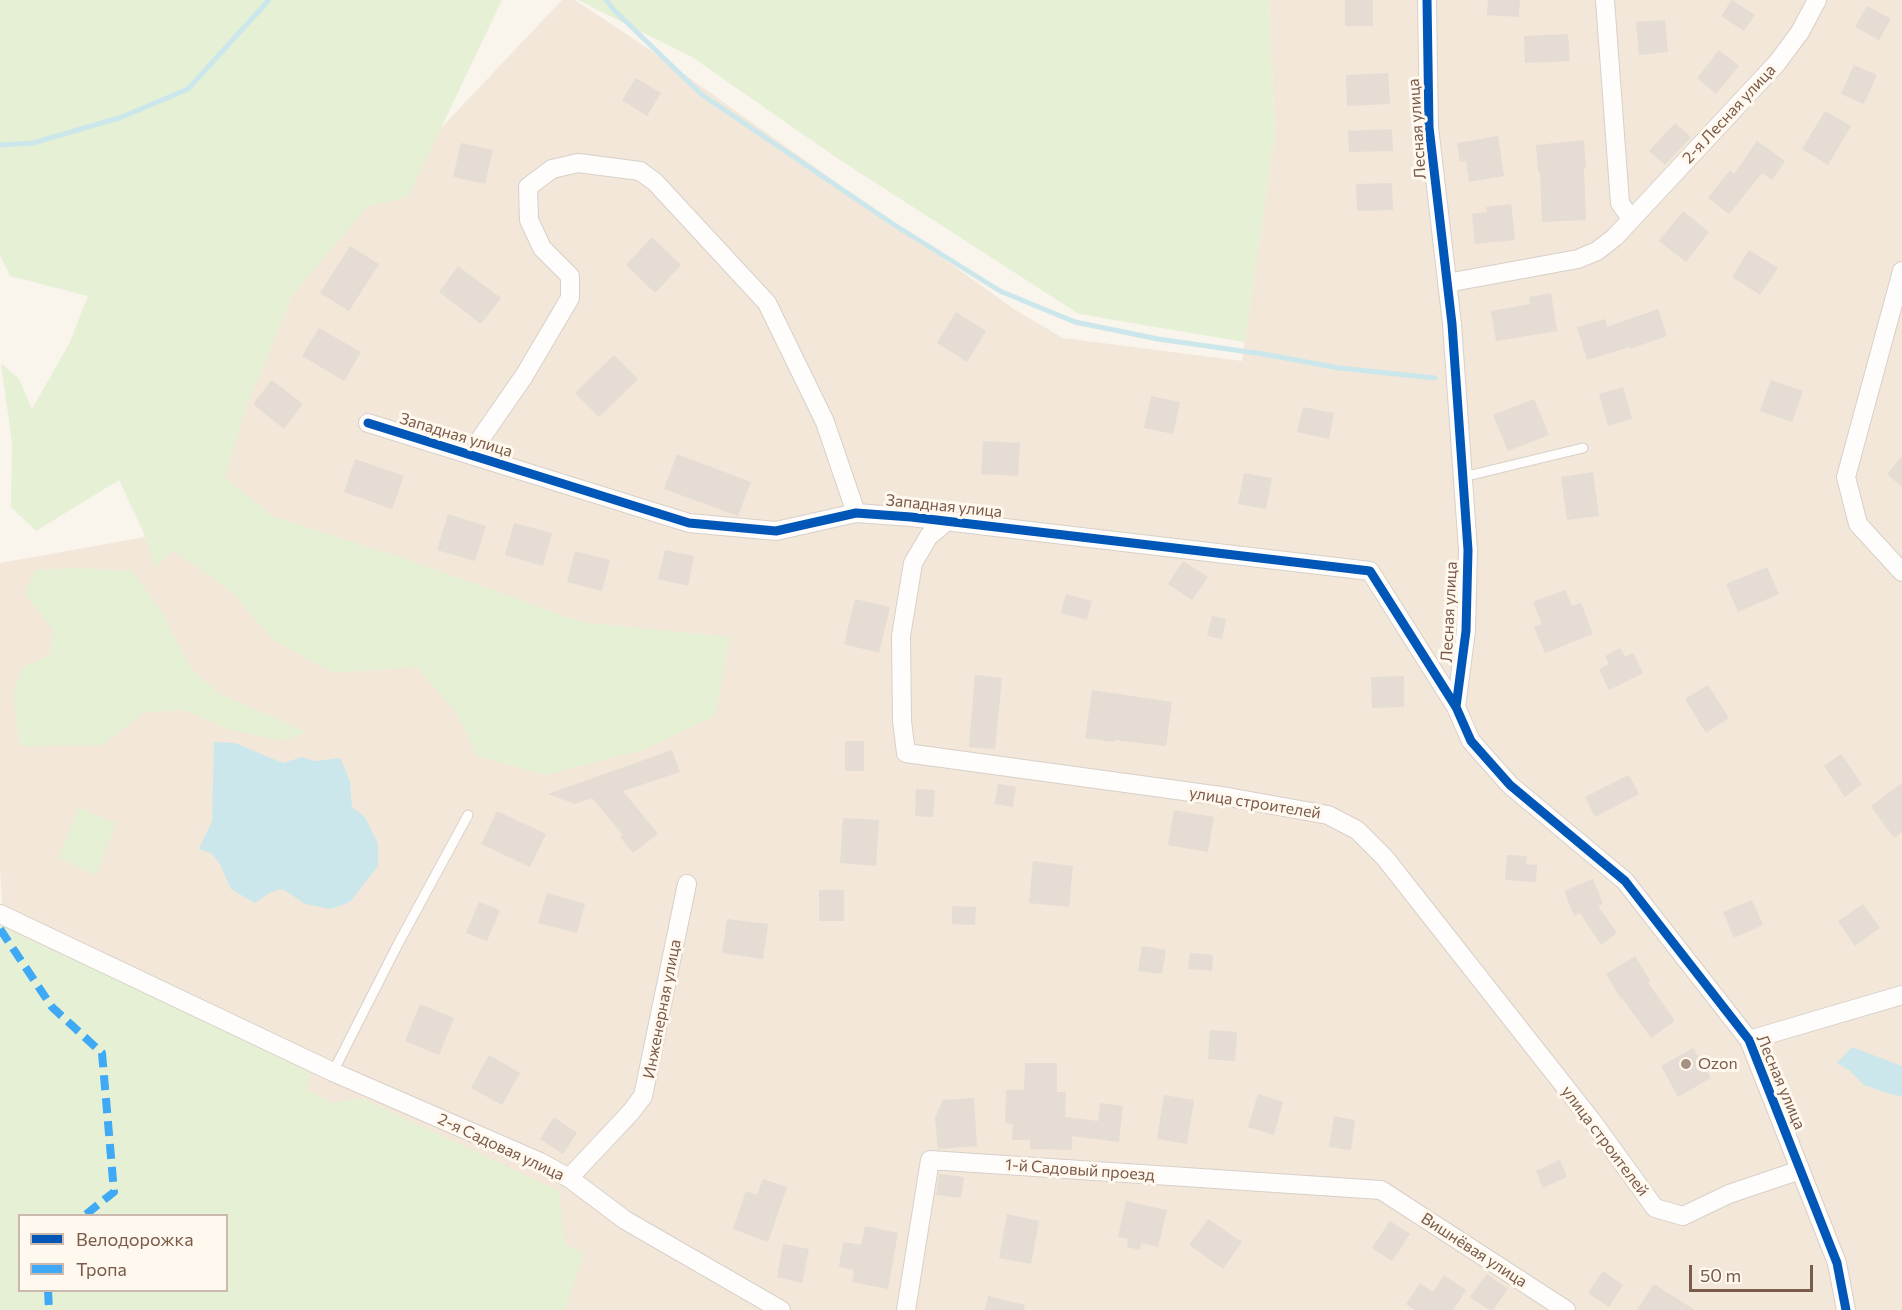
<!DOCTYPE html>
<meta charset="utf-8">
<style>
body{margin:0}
#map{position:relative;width:1902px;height:1310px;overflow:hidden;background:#f9f4ec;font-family:Commissioner,sans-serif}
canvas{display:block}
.legend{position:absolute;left:18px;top:1214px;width:210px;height:78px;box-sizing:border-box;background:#fff8ee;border:2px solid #cab9ac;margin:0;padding:8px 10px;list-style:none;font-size:18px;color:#7a5a48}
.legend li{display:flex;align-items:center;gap:12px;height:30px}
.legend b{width:30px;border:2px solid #cab9ac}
.scale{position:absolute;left:1689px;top:1265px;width:124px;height:27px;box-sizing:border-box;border:3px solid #7a5a48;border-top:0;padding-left:8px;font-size:18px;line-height:21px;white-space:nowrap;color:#7a5a48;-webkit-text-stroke:4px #fff8ee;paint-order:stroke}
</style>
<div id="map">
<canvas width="1902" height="1310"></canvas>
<ul class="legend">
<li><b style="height:8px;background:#0057b8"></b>Велодорожка</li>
<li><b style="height:8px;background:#3fa9f5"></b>Тропа</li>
</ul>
<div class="scale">50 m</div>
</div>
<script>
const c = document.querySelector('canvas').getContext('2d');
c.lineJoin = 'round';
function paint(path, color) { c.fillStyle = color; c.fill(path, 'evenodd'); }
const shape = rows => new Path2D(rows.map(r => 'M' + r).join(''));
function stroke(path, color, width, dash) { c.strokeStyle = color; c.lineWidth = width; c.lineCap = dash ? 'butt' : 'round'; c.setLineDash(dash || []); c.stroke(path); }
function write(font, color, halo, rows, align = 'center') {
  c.font = font + ' Commissioner,sans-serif'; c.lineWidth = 6; c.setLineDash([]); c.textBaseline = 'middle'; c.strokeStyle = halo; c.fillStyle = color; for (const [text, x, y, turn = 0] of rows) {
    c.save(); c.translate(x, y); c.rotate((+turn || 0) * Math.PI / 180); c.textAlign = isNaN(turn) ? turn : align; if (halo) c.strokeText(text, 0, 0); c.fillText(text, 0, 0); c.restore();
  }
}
paint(shape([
 [562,0,575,0,650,50,1017,311,1063,338,1242,361,1275,134,1269,0,1902,0,1902,1310,284,1310,226,1216,8,1004,0,867,0,563,196,528,292,296,307,270]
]), '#f2e7d9');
paint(shape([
 [0,0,502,0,408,197,368,206,292,296,246,408,225,477,272,516,406,559,581,622,730,637,715,716,643,750,545,775,477,756,457,714,417,667,333,673,273,640,232,592,173,550,156,567,142,529,119,480,36,531,11,507,12,443,1,363,19,379,32,409,70,342,88,296,10,276,0,255],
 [578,0,1269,0,1275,134,1245,342,1079,314,837,158,692,57],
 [80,568,132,571,162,613,192,670,220,694,307,732,283,741,232,730,183,710,144,712,103,745,20,746,13,695,22,668,50,655,53,630,25,594,35,570],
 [79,808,116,823,96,875,59,857],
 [0,926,219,1026,309,1069,307,1090,332,1103,361,1098,559,1191,565,1245,584,1254,565,1310,0,1310],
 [20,1216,226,1216,226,1290,20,1290]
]), '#e5f0d5');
paint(shape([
 [214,742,235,743,283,763,302,757,315,761,340,758,350,781,352,807,365,817,378,844,378,866,350,902,331,909,305,904,283,889,271,892,255,903,231,889,220,864,211,853,199,849,212,821],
 [1852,1047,1902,1066,1902,1096,1893,1095,1864,1085,1850,1071,1837,1063]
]), '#cce7eb');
stroke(shape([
 [606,0,615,11,701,94,893,224,1000,291,1075,322,1158,339,1263,354,1339,368,1435,378],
 [0,145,33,143,122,117,188,89,269,0]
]), '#cce7eb', 5);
paint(shape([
 [1345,0,1373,0,1373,26,1345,26],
 [1488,0,1520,0,1519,17,1487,15],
 [1732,0,1755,15,1744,31,1721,16],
 [1867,6,1891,19,1879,40,1855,27],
 [1665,20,1668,52,1639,55,1636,22],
 [1568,34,1570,61,1525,63,1524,36],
 [1719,50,1739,66,1716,94,1697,78],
 [1854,65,1877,75,1864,104,1841,94],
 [1388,73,1390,104,1347,106,1346,75],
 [636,78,661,93,647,116,622,100],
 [1825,111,1851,126,1828,165,1802,149],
 [1675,123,1691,137,1665,165,1649,151],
 [1392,129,1393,151,1349,152,1348,131],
 [1498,136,1504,176,1469,182,1466,161,1460,162,1457,143],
 [1584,140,1586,168,1584,168,1586,220,1542,222,1540,172,1538,172,1536,145],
 [1757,141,1785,161,1772,180,1762,173,1729,214,1708,198,1730,170,1734,174],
 [461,143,493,150,485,184,453,177],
 [1392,183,1393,210,1357,211,1356,184],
 [1511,204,1515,240,1475,244,1472,214,1487,212,1486,207],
 [1683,211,1709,232,1686,262,1659,241],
 [652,237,681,265,655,293,626,265],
 [350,246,379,264,349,311,320,293],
 [1749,250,1778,268,1760,295,1732,277],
 [458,266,501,298,481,324,439,292],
 [1551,293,1557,331,1496,341,1491,311,1530,304,1529,297],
 [1658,309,1667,336,1630,349,1630,347,1587,360,1577,327,1605,319,1607,327],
 [956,312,986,331,967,362,937,343],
 [319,328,361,352,344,381,302,356],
 [614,355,638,379,599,417,575,393],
 [272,380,303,404,284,429,253,404],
 [1771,380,1803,391,1792,422,1760,411],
 [1623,387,1632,419,1608,426,1599,394],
 [1151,396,1180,402,1173,434,1144,428],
 [1534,399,1549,435,1508,451,1493,415],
 [1303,407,1334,413,1329,439,1297,432],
 [983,441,1020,443,1018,476,981,474],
 [677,454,751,482,738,516,664,489],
 [1902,456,1902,487,1887,474],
 [355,459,404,476,392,509,344,492],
 [1593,472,1599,516,1567,520,1561,477],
 [1244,473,1272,478,1266,509,1238,504],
 [448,514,486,526,475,561,437,550],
 [514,523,552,533,543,566,505,555],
 [665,550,694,556,688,586,658,579],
 [575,551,610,560,602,591,567,582],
 [1183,561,1208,577,1192,600,1168,584],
 [1767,567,1779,594,1738,612,1726,584],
 [1565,590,1572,606,1581,603,1593,634,1545,653,1534,627,1542,624,1533,602],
 [1066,594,1092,601,1087,620,1061,613],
 [855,599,890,607,879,653,844,644],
 [1212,616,1226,619,1222,639,1207,636],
 [1620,648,1625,657,1633,653,1643,673,1609,690,1599,669,1609,664,1605,656],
 [975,675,1002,678,995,749,969,747],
 [1404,676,1404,707,1372,708,1371,677],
 [1708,685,1729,718,1706,733,1685,699],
 [1092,690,1172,702,1166,746,1115,740,1114,742,1085,738],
 [845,741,864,741,864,771,845,771],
 [672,750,680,772,623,791,658,834,633,853,620,837,623,835,592,798,575,804,548,794],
 [1841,754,1862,784,1845,797,1824,766],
 [1629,775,1639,794,1595,817,1585,797],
 [1902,783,1902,832,1894,838,1871,806],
 [998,784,1016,787,1013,807,995,804],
 [916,789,935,790,933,817,915,816],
 [1174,810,1214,817,1208,852,1168,845],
 [497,811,546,834,530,867,481,844],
 [843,818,879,820,876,866,840,863],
 [1507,855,1527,856,1526,864,1537,865,1536,882,1505,880],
 [1033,861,1073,866,1069,907,1029,903],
 [1593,879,1603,904,1598,906,1617,933,1601,945,1580,913,1574,916,1564,891],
 [819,890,844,890,844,921,819,921],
 [547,893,585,904,577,933,538,923],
 [1752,900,1763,925,1734,938,1723,912],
 [479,902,500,910,487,941,466,933],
 [1863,904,1880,928,1855,946,1838,921],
 [952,906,976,907,975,925,952,924],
 [727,919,768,924,763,959,722,953],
 [1142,946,1166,950,1162,974,1138,971],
 [1190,953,1213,955,1212,971,1188,969],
 [1635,956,1650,981,1648,983,1675,1021,1651,1038,1622,998,1621,999,1606,974],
 [420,1004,454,1018,439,1055,405,1041],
 [1210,1030,1237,1032,1235,1061,1208,1059],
 [1693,1048,1711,1078,1678,1097,1661,1066],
 [489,1055,520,1073,502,1105,471,1088],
 [1025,1063,1057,1063,1057,1092,1066,1092,1065,1117,1098,1121,1100,1103,1123,1106,1119,1142,1072,1136,1072,1150,1030,1149,1030,1140,1012,1140,1013,1124,1005,1123,1006,1090,1024,1090],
 [1258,1094,1283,1102,1274,1135,1248,1127],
 [1164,1095,1194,1100,1187,1144,1157,1139],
 [974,1098,977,1146,938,1149,935,1118,943,1100],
 [1334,1116,1355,1120,1351,1150,1329,1147],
 [554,1117,577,1133,563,1154,540,1139],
 [1560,1160,1567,1177,1543,1188,1536,1171],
 [939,1174,964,1177,961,1198,936,1195],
 [763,1179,787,1187,768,1242,733,1229,746,1191,757,1195],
 [1126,1201,1167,1210,1158,1247,1141,1243,1140,1250,1127,1247,1128,1239,1118,1237],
 [1007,1214,1039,1221,1031,1264,999,1258],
 [1208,1219,1242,1242,1223,1269,1189,1245],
 [1390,1221,1410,1234,1392,1261,1372,1248],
 [865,1226,898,1233,888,1289,852,1282,854,1270,839,1267,843,1242,861,1245],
 [783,1244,809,1249,802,1283,777,1277],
 [1603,1271,1623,1285,1609,1307,1588,1293],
 [1487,1274,1508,1289,1493,1310,1489,1310,1470,1297],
 [1444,1275,1466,1290,1453,1310,1415,1310,1406,1304,1420,1283,1433,1292],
 [1654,1284,1695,1310,1637,1310],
 [988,1296,1025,1305,1024,1310,985,1310]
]), '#e5dcd3');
const service = shape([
 [1463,477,1583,448],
 [333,1072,398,944,468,815]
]);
const minor = shape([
 [1427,0,1429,127,1452,324,1468,550,1466,631,1456,707,1471,741,1510,785,1625,881,1749,1040,1837,1263,1846,1310],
 [1605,0,1620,203,1631,219],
 [1902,271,1846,477,1858,524,1902,572],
 [1447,283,1578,259,1597,251,1615,237,1777,63,1800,32,1817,0],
 [368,423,689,523,776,531,856,513,911,517,1370,571,1456,707],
 [489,461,481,438,524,376,570,298,570,276,542,248,529,220,528,187,552,169,578,163,640,171,655,182,767,303,825,422,856,513],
 [947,521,929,536,913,563,901,636,902,721,906,753,1228,797,1328,815,1357,830,1385,858,1592,1121,1655,1208,1683,1216,1729,1194,1800,1170],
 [0,914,333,1072,540,1162,569,1178,625,1220,781,1310],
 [1749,1040,1902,995],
 [569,1178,631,1112,643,1096,687,884],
 [906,1310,930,1160,1381,1190,1566,1310]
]);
stroke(service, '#d8d0c8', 11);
stroke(minor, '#d8d0c8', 20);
stroke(service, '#fefdfc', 9);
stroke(minor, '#fefdfc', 18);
stroke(shape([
 [0,929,52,1007,102,1053,114,1192,84,1216],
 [48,1290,49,1310]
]), '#3fa9f5', 8, [15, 8]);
stroke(shape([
 [1427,0,1429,127,1452,324,1468,550,1466,631,1456,707,1471,741,1510,785,1625,881,1749,1040,1837,1263,1846,1310],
 [368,423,689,523,776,531,856,513,911,517,1370,571,1456,707]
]), '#0057b8', 9);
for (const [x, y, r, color] of [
 [1686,1064,6,"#a69081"]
]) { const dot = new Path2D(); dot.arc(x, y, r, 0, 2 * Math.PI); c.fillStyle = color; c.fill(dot); stroke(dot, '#fff8ee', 2); }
write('16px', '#7a5a48', '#fff8ee', [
 ["2-я Лесная улица",1729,114,-47],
 ["Лесная улица",1417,129,-94],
 ["Западная улица",456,435,17],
 ["Западная улица",944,506,6],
 ["Лесная улица",1449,612,-87],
 ["улица строителей",1255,803,9],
 ["Инженерная улица",662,1009,-79],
 ["Лесная улица",1781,1082,67],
 ["улица строителей",1605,1141,53],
 ["2-я Садовая улица",501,1147,25],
 ["1-й Садовый проезд",1080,1170,4],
 ["Вишнёвая улица",1474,1250,33]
]);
write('16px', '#7a5a48', '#fff8ee', [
 ["Ozon",1698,1064]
], 'left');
</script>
